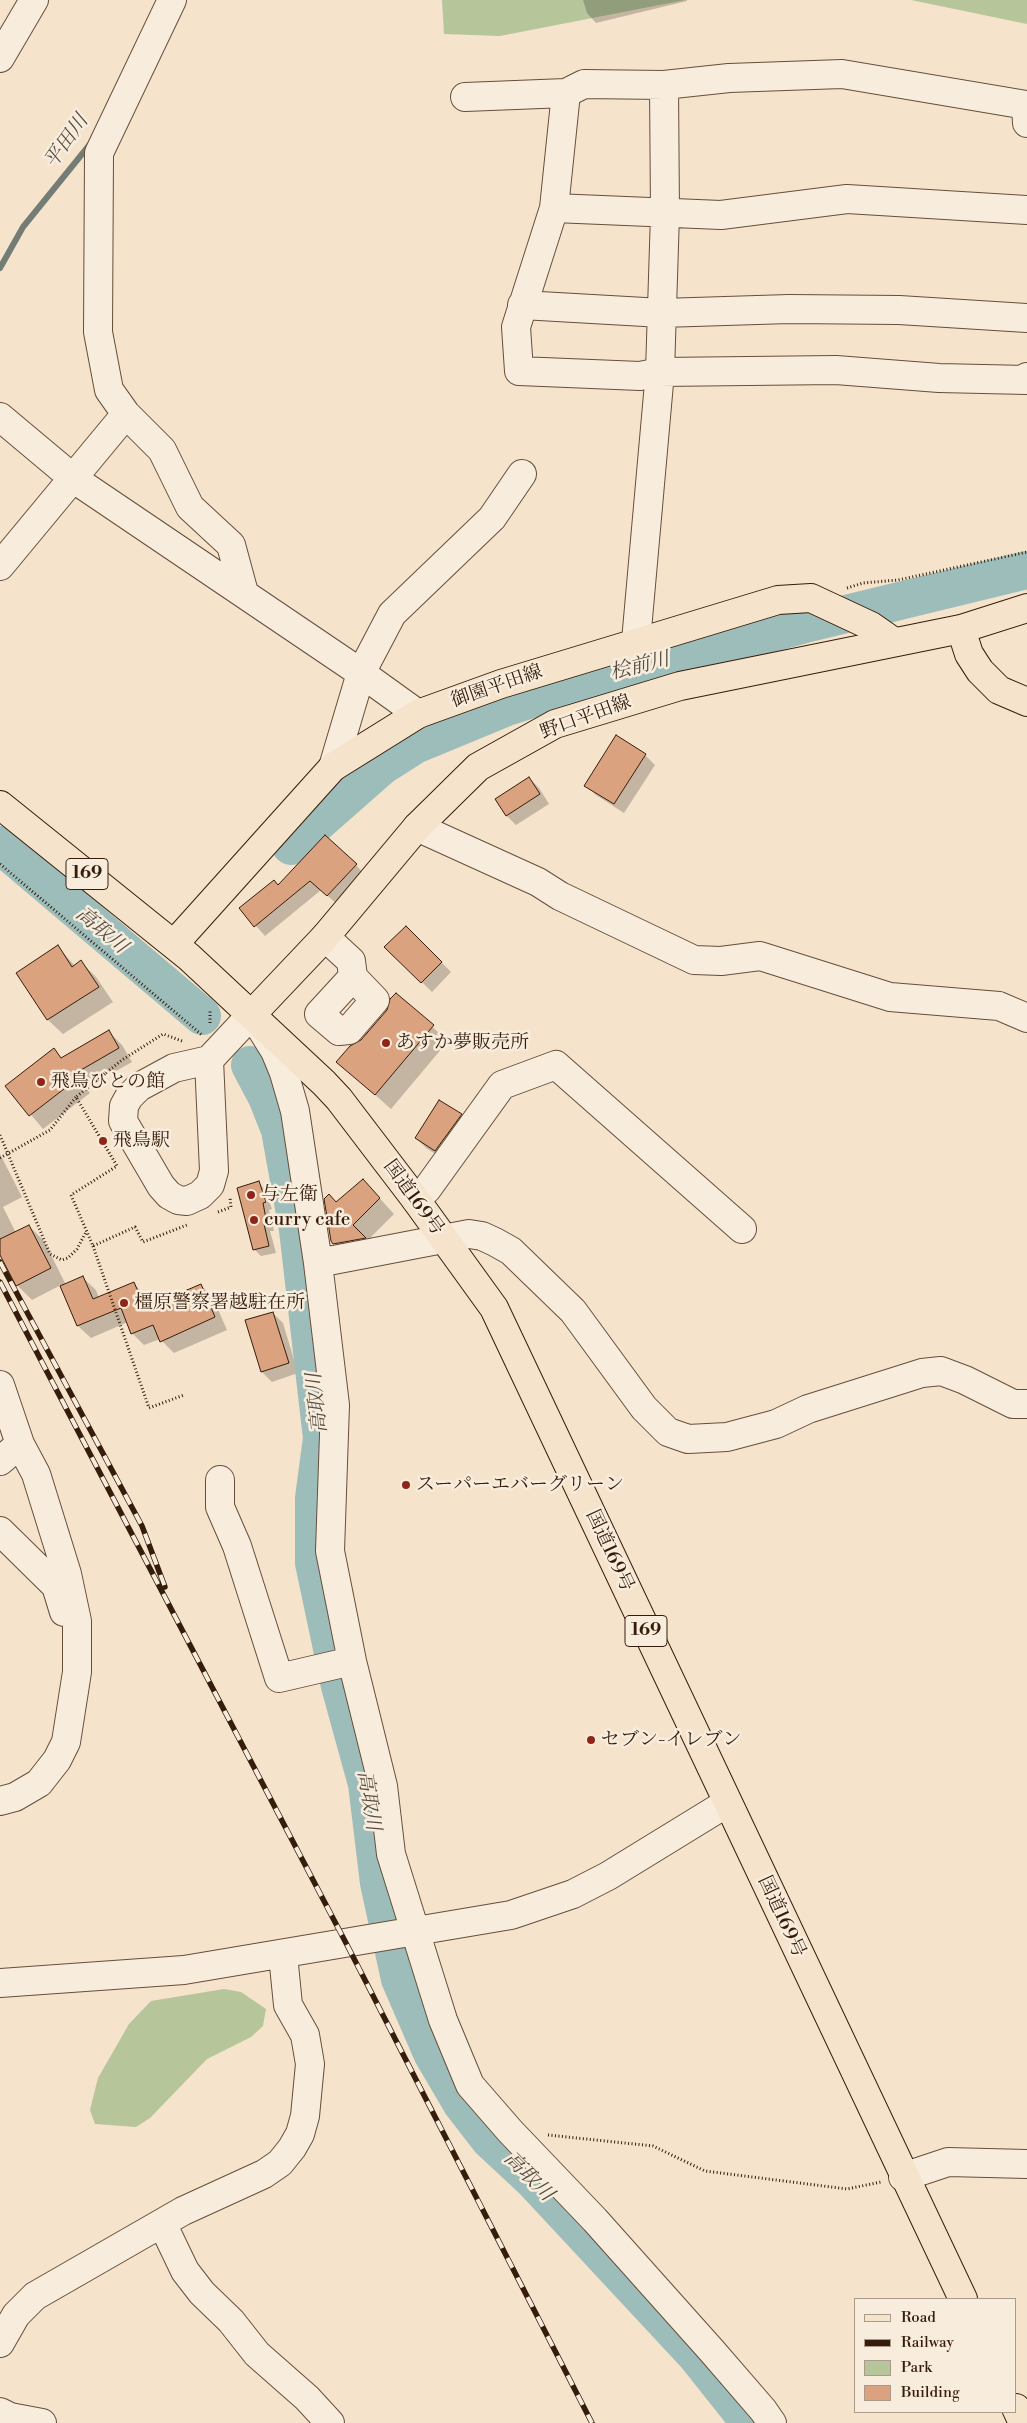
<!DOCTYPE html>
<meta charset="utf-8">
<style>
body{margin:0}
#map{position:relative;width:1027px;height:2423px;overflow:hidden;background:#f5e3cb;font-family:"Libre Bodoni",serif}
canvas{display:block}
.legend{position:absolute;left:854px;top:2298px;width:162px;height:115px;box-sizing:border-box;background:#f8eddd;border:1px solid #aa9a89;margin:0;padding:6px 9px;list-style:none;font-size:15px;color:#361d0b}
.legend li{display:flex;align-items:center;gap:10px;height:25px}
.legend b{width:25px;border:1px solid #aa9a89}
</style>
<div id="map">
<canvas width="1027" height="2423"></canvas>
<ul class="legend">
<li><b style="height:6px;background:#f5e3cb"></b>Road</li>
<li><b style="height:6px;background:#361d0b"></b>Railway</li>
<li><b style="height:14px;background:#b7c59b"></b>Park</li>
<li><b style="height:14px;background:#dba27f"></b>Building</li>
</ul>
</div>
<script>
const c = document.querySelector('canvas').getContext('2d');
c.lineJoin = 'round';
function paint(path, color) { c.fillStyle = color; c.fill(path, 'evenodd'); }
const shape = rows => new Path2D(rows.map(r => 'M' + r).join(''));
function stroke(path, color, width, dash) { c.strokeStyle = color; c.lineWidth = width; c.lineCap = dash ? 'butt' : 'round'; c.setLineDash(dash || []); c.stroke(path); }
function write(font, color, halo, rows, align = 'center') {
  c.font = font + ' "Libre Bodoni","Noto Serif JP",serif'; c.lineWidth = 5; c.setLineDash([]); c.textBaseline = 'middle'; c.strokeStyle = halo; c.fillStyle = color; for (const [text, x, y, turn = 0] of rows) {
    c.save(); c.translate(x, y); c.rotate((+turn || 0) * Math.PI / 180); c.textAlign = isNaN(turn) ? turn : align; if (halo) c.strokeText(text, 0, 0); c.fillText(text, 0, 0); c.restore();
  }
}
paint(shape([
 [442,0,685,0,500,36,444,34],
 [911,0,1027,0,1027,24],
 [224,1989,241,1992,266,2009,263,2026,251,2037,207,2059,150,2118,136,2127,95,2124,90,2110,98,2078,129,2024,151,2001]
]), '#b7c59b');
paint(shape([
 [583,0,687,0,687,1,596,23,587,13],
 [617,737,645,755,655,765,624,813,596,795,586,785],
 [529,778,539,788,549,804,516,825,506,815],
 [356,865,365,875,338,905,321,890,265,936,241,909,279,886],
 [406,927,451,972,432,992,386,947],
 [58,947,75,966,81,962,96,977,113,1002,63,1034,48,1020,17,973],
 [396,994,448,1041,391,1109,338,1062,362,1041,388,1011],
 [109,1032,122,1045,132,1062,86,1088,90,1093,43,1129,7,1086,54,1050,62,1059],
 [461,1115,471,1125,445,1160,426,1148,416,1138],
 [0,1154,22,1197,3,1207,16,1233,29,1226,44,1241,66,1285,83,1278,96,1290,99,1298,133,1283,146,1296,150,1307,201,1285,213,1298,227,1330,174,1353,160,1339,144,1345,132,1333,128,1322,91,1338,78,1326,61,1285,32,1300,17,1285,0,1252],
 [363,1180,394,1214,350,1258,332,1241,336,1204],
 [258,1182,265,1189,272,1209,269,1210,274,1231,270,1231,276,1253,261,1256,254,1249],
 [273,1313,283,1323,298,1373,272,1382,262,1372,246,1321]
]), '#0003');
stroke(shape([
 [0,268,23,227,91,143]
]), '#747d75', 6);
stroke(shape([
 [0,845,202,1016],
 [291,846,382,766,415,745,507,707,607,675,711,650,809,623,1027,570],
 [250,1065,267,1097,280,1130,298,1230,322,1438,314,1498,314,1563,340,1686,367,1784,379,1883,400,1979,432,2053,462,2104,489,2139,533,2180,695,2354,750,2423]
]), '#9dbdbb', 38);
const building = shape([
 [616,735,646,754,614,804,584,786,616,735],
 [529,777,540,794,506,816,495,799,529,777],
 [325,835,357,864,327,896,310,881,254,927,239,908,274,880,278,885,325,835],
 [406,926,442,962,421,983,384,947,406,926],
 [58,945,72,967,81,960,99,987,47,1020,16,973,58,945],
 [396,993,434,1025,375,1095,336,1062,350,1046,361,1040,387,1010,390,999,396,993],
 [109,1030,119,1048,74,1074,77,1079,29,1116,5,1086,54,1048,61,1058,109,1030],
 [439,1100,462,1114,435,1151,415,1138,439,1100],
 [363,1179,380,1198,353,1225,366,1238,333,1244,331,1241,324,1199,329,1194,336,1202,363,1179],
 [259,1181,266,1202,263,1203,267,1224,264,1224,269,1246,253,1250,237,1188,259,1181],
 [29,1225,51,1268,16,1286,0,1255,0,1239,29,1225],
 [83,1276,93,1299,134,1282,145,1308,201,1284,215,1317,160,1342,153,1325,131,1334,121,1308,77,1326,60,1286,83,1276],
 [273,1312,289,1363,261,1372,245,1320,273,1312]
]);
paint(building, '#dba27f');
stroke(building, '#361d0b', 1);
const minor = shape([
 [0,58,34,0],
 [566,93,554,208,516,327,519,371,640,376,660,372,836,370,939,378,1027,380,1027,377],
 [465,97,566,93,584,84,664,85],
 [554,208,721,215,847,199,1027,210],
 [522,305,662,313,789,309,899,310,1027,318],
 [126,414,162,450,190,507,231,545,244,593],
 [0,417,74,479,361,673,418,714],
 [0,566,126,414,109,390,98,332,99,153,172,0],
 [636,641,660,372,665,214,664,85,729,78,842,74,1026,105,1027,123],
 [333,767,361,673,392,614,492,518,522,474],
 [417,827,538,882,560,896,694,960,721,961,760,956,890,997,999,1006,1027,1018],
 [325,937,351,961,353,977,375,1000,349,1030,339,1031,319,1014,353,977],
 [209,1060,214,1171,210,1185,200,1195,187,1201,178,1200,169,1195,161,1186,123,1121,124,1106,129,1097,139,1087,174,1068,209,1060,252,1014,275,1051,284,1073,295,1111,318,1263,335,1405,330,1551,352,1661,383,1786,391,1854,443,2020,470,2085,510,2131,595,2220,712,2351,763,2410,772,2423],
 [416,1200,427,1189,502,1085,556,1065,742,1229],
 [318,1263,469,1234,482,1236,495,1242,511,1251,573,1311,644,1408,668,1432,688,1439,727,1437,776,1424,808,1409,922,1373,941,1371,965,1380,1013,1404,1027,1404],
 [0,1385,20,1444,36,1474,67,1574,77,1621,77,1672,66,1742,57,1760,39,1783,15,1797,0,1801],
 [0,1461,20,1444],
 [220,1480,220,1507,237,1546,279,1678,352,1661],
 [0,1531,56,1586,64,1612],
 [0,1983,184,1970,511,1915,573,1894,608,1876,727,1803],
 [903,2177,948,2162,1027,2164],
 [162,2223,185,2271,202,2293,231,2321,257,2354,307,2398,330,2423],
 [0,2343,16,2315,35,2296,183,2211,264,2174,280,2163,292,2148,300,2134,305,2116,310,2064,305,2035,288,2005,283,1955],
 [0,2412,10,2417,42,2423]
]);
const major = shape([
 [961,629,969,654,980,671,999,690,1027,702],
 [174,944,333,767,418,714,501,684,778,600,811,598,871,626,894,642],
 [252,1014,325,937,417,827,478,767,555,724,680,686,961,629,1027,608]
]);
const highway = shape([
 [0,805,189,957,324,1083,339,1099,416,1200,494,1308,963,2299],
 [1016,2408,1023,2423]
]);
stroke(minor, '#664e3b', 30);
stroke(major, '#361d0b', 30);
stroke(highway, '#361d0b', 30);
stroke(shape([
 [847,588,863,583,898,580,1027,552],
 [0,864,202,1035],
 [210,1023,210,1009],
 [182,1041,163,1034,122,1060,76,1097,117,1166,71,1195,93,1246,135,1227,143,1242,187,1225],
 [0,1135,50,1254,62,1260,68,1258,77,1249,86,1232],
 [0,1158,50,1130,76,1097],
 [218,1212,231,1207,230,1197],
 [93,1246,149,1408,184,1395],
 [548,2135,653,2146,705,2171,847,2189,881,2182]
]), '#361d0b', 3, [1, 2.5]);
stroke(minor, '#f8eddd', 28);
stroke(major, '#f5e3cb', 28);
stroke(highway, '#f5e3cb', 28);
const rail = shape([
 [0,1262,142,1526,165,1587],
 [0,1282,346,1943,592,2423]
]);
stroke(rail, '#361d0b', 5.5);
stroke(rail, '#f8eddd', 4, [11]);
for (const [x, y, r, color] of [
 [386,1043,5,"#8f2418"],
 [41,1082,5,"#8f2418"],
 [103,1141,5,"#8f2418"],
 [251,1195,5,"#8f2418"],
 [254,1220,5,"#8f2418"],
 [124,1303,5,"#8f2418"],
 [406,1485,5,"#8f2418"],
 [591,1740,5,"#8f2418"]
]) { const dot = new Path2D(); dot.arc(x, y, r, 0, 2 * Math.PI); c.fillStyle = color; c.fill(dot); stroke(dot, '#f8eddd', 2); }
for (const [x, y, w] of [
 [87,874,42],
 [646,1631,42]
]) { const box = new Path2D(); box.roundRect(x - w / 2, y - 15.5, w, 31, 4); c.fillStyle = '#f8eddd'; c.fill(box); stroke(box, '#361d0b', 1); }
write('bold 18px', '#361d0b', null, [
 ["169",87,874],
 ["169",646,1631]
]);
write('19px', '#361d0b', '#f8eddd', [
 ["御園平田線",497,687,-19],
 ["野口平田線",586,718,-20],
 ["国道169号",413,1198,54],
 ["国道169号",609,1551,65],
 ["国道169号",781,1917,65]
]);
write('19px', '#361d0b', '#f8eddd', [
 ["あすか夢販売所",396,1043],
 ["飛鳥びとの館",51,1082],
 ["飛鳥駅",113,1141],
 ["与左衛",261,1195],
 ["curry cafe",264,1220],
 ["橿原警察署越駐在所",134,1303],
 ["スーパーエバーグリーン",416,1485],
 ["セブン-イレブン",601,1740]
], 'left');
write('italic 20px', '#554d40', '#f8eddd', [
 ["平田川",67,142,-55],
 ["桧前川",640,667,-14],
 ["高取川",101,931,40],
 ["高取川",318,1403,-96],
 ["高取川",368,1801,81],
 ["高取川",528,2177,45]
]);
</script>
